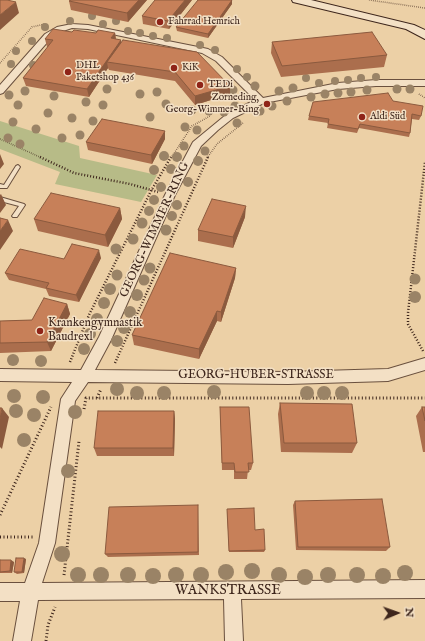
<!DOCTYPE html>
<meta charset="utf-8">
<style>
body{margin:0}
#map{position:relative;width:425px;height:641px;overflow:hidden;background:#ecd0a6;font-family:"IM FELL English",serif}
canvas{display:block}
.north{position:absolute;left:377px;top:593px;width:40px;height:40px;-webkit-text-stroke:3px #f3e0c5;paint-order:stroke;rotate:88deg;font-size:11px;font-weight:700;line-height:16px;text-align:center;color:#3e261c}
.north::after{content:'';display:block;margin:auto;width:14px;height:18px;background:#3e261c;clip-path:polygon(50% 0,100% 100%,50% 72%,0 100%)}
</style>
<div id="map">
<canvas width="425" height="641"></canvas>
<div class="north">N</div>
</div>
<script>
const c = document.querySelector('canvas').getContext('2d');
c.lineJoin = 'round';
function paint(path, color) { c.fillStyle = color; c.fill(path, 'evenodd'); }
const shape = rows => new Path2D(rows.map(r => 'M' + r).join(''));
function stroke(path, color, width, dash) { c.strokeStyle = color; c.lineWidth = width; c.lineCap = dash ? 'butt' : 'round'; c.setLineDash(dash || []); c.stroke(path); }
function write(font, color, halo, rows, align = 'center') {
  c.font = font + ' "IM FELL English",serif'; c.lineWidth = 3; c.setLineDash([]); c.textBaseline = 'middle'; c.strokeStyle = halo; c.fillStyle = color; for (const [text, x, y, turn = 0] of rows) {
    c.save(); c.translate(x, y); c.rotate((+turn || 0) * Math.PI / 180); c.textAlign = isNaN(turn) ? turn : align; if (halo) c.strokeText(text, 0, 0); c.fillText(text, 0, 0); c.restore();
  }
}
paint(shape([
 [0,121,79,146,80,158,157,175,141,202,55,184,60,172,0,149]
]), '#b7bb87');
const service = shape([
 [18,165,20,167,7,188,0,188,0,184,4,185,16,166,18,165],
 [0,197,24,204,25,205,17,217,13,217,12,216,19,206,0,201,0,197]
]);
const minor = shape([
 [72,24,88,25,208,49,222,57,263,98,338,83,376,80,425,80,425,86,376,86,338,89,264,103,233,118,218,130,201,146,175,195,111,340,95,370,288,372,388,369,425,358,425,370,388,381,288,384,88,382,75,401,55,543,42,583,425,580,425,598,241,599,243,641,225,641,224,599,38,600,31,641,13,641,20,601,0,601,0,583,25,583,39,543,61,399,72,382,0,381,0,369,81,370,99,337,165,195,193,142,227,114,255,100,216,61,202,53,88,29,72,28,63,31,51,38,3,93,0,94,0,85,45,34,57,27,72,24]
]);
const secondary = shape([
 [292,0,311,0,414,25,425,30,425,39,406,29,293,2,292,0]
]);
stroke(service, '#6a503e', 2);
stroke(minor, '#6a503e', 2);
stroke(secondary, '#3e261c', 2);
stroke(shape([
 [369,0,425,8],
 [0,63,32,27,45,24],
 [419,94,425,98],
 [0,139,42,158],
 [171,158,192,126,210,116],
 [207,158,217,144,243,123]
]), '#3e261c', 1.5, [0.5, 1.5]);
stroke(shape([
 [40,157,74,173,130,184,158,192],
 [423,351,408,324,408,313,425,162],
 [70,362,89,315,151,191,171,157],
 [115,363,208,157]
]), '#3e261c', 2.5, [1, 2]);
stroke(shape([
 [97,398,101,389],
 [84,409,86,398,425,398],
 [0,515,51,407],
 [0,537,33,537],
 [64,575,79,441],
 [46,641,48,625,55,607]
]), '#3e261c', 3, [1, 2.5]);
paint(service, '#f3e0c5');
paint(minor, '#f3e0c5');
paint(secondary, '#f3e0c5');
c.fillStyle = '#9a8366';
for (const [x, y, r] of [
 [92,16,4],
 [70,21,4],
 [116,21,4],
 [103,24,4],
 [45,27,4],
 [128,31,4],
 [140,33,4],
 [153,36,4],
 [167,38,4],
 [32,41,4],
 [200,45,4],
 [215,50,4],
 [16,51,4],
 [11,64,4],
 [33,65,4],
 [237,69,4],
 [247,77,4],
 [376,77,4],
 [306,78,4],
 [361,78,4],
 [348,80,4],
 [335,81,4],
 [319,83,4],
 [255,86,4.5],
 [293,88,4.5],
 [107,89,4.5],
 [397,89,4.5],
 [410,89,4.5],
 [233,90,4.5],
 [367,90,4.5],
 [25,91,4.5],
 [279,91,4.5],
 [157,92,4.5],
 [351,92,4.5],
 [338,93,4.5],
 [140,94,4.5],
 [325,94,4.5],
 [9,95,4.5],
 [54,96,4.5],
 [311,97,4.5],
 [287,101,4.5],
 [86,102,4.5],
 [166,104,4.5],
 [18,105,4.5],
 [103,105,4.5],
 [235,106,4.5],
 [272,106,4.5],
 [192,110,4.5],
 [209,111,4.5],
 [260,111,4.5],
 [224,112,4.5],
 [48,113,4.5],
 [150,117,4.5],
 [72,118,4.5],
 [93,121,4.5],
 [13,122,4.5],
 [237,123,4.5],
 [185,127,4.5],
 [36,129,4.5],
 [197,130,4.5],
 [80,135,4.5],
 [8,138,4.5],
 [62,138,4.5],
 [20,144,4.5],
 [184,146,4.5],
 [205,151,4.5],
 [164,156,5],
 [177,157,5],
 [198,161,5],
 [171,169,5],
 [154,170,5],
 [188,182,5],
 [161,187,5],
 [154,200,5],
 [177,205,5],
 [149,211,5],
 [172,216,5],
 [142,223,5.5],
 [166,230,5.5],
 [133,239,5.5],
 [116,249,5.5],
 [150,268,5.5],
 [117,275,5.5],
 [415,279,5.5],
 [144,280,5.5],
 [110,289,6],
 [137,295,6],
 [415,297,6],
 [104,303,6],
 [130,312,6],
 [97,319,6],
 [124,328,6],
 [90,334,6],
 [117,341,6],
 [84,349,6],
 [13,360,6],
 [41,361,6],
 [117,389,7],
 [214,392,7],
 [137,393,7],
 [164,393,7],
 [307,393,7],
 [324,393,7],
 [342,393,7],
 [14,396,7],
 [43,397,7],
 [16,411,7],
 [75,412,7],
 [34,415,7],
 [24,440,7],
 [68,471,7],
 [62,554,8],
 [252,571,8],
 [226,572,8],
 [405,573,8],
 [78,575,8],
 [101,575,8],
 [128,575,8],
 [176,575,8],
 [201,575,8],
 [279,575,8],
 [328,575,8],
 [357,575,8],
 [153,576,8],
 [383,576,8],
 [305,577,8]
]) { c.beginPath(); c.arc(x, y, r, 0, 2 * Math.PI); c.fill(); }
paint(shape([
 [71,0,147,0,128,22,71,10,69,1],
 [192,0,169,29,143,24,142,16],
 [232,0,232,4,208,38,177,31,176,27],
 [72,32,96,33,115,33,116,39,121,40,121,42,230,94,195,105,175,81,109,70,108,68,89,97,26,86,23,78,48,47,47,47,45,39],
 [272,42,387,55,384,67,281,77,271,53],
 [393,101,421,116,419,120,412,119,410,133,409,137,359,128,357,133,327,128,328,123,308,120,309,116],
 [165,131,165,139,152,164,88,150,86,142],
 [120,208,122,219,108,247,38,231,34,219],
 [245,217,233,248,198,241,198,230],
 [101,258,79,302,49,296,46,289,9,280,5,273,64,259],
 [236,268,235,278,221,322,217,321,199,359,134,345,132,335],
 [67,304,70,314,51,351,0,353,0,321,32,320],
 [280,403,357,443,352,453,281,452,278,414],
 [220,407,253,463,251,470,248,470,247,479,234,479,234,470,222,470],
 [422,407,425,407,425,452,423,452,416,416],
 [174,411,175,419,174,456,97,456,94,448],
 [295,501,390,547,386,551,296,550,293,505],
 [198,505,199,555,108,557,105,554],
 [227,511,255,530,265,550,264,552,229,552],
 [26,559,24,573,17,574,14,572],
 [0,560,14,562,12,573,0,573]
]), '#ab6e4d');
paint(shape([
 [139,0,147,0,128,22,127,13],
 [185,0,192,0,169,29,168,21],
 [232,0,232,4,208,38,208,34],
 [16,2,19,13,0,30,0,15],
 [115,33,116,41,111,38],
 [121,40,122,48,107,62,108,68,89,97,87,89],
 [230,86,230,94,195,105,195,96],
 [165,131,165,139,152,164,151,155],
 [0,154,4,164,0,169],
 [1,194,6,205,0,213,0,195],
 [246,206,245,217,233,248,233,237],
 [120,208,122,219,108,247,105,235],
 [8,220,13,231,0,250,0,231],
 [99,250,101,258,79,302,76,295],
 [236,268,235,278,221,322,221,312],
 [67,304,70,314,51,351,47,342],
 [217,311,217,321,199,359,199,349],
 [2,408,9,417,2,449,0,447,0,419],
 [174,411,175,419,174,456,173,448],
 [24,558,26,559,24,573,22,572],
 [11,560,14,562,12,573,10,571]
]), '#8b5a3e');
const building = shape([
 [0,0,7,0,16,2,0,15,0,0],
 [71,0,139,0,127,13,69,1,71,0],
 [155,0,185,0,168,21,142,16,155,0],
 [198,0,232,0,208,34,176,27,198,0],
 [53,29,72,32,74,30,96,33,98,30,115,33,111,38,121,40,87,89,23,78,53,40,45,39,53,29],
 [372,32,387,55,282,66,272,42,372,32],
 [123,40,197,52,230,86,195,96,175,72,107,62,123,40],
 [388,93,393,101,423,106,421,116,412,114,410,133,360,124,358,129,328,124,329,119,309,116,313,102,388,93],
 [102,119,165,131,151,155,86,142,102,119],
 [51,193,120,208,105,235,34,219,51,193],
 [212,199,246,206,233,237,198,230,212,199],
 [0,218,8,220,0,231,0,218],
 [72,244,99,250,76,295,46,288,49,283,5,273,20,249,64,259,72,244],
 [170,253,236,268,221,312,217,311,199,349,132,335,170,253],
 [44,298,67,304,47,342,0,343,0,321,32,320,44,298],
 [280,403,352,404,357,443,284,443,280,403],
 [220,407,249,407,253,463,248,463,249,472,235,472,234,463,222,463,220,407],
 [422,407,425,407,425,421,422,407],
 [0,408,2,408,0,419,0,408],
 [98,411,174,411,173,448,94,448,98,411],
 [382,499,390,547,298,547,295,501,382,499],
 [198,505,198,552,105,554,109,507,198,505],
 [254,508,255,530,264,529,265,550,229,551,227,509,254,508],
 [16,558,24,558,22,572,14,572,16,558],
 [0,560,11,560,10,571,0,572,0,560]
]);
paint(building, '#c78059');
stroke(building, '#8b5a3e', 1);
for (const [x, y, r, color] of [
 [160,22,4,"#8f2418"],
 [174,68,4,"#8f2418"],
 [68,72,4,"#8f2418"],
 [200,85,4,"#8f2418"],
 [267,104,4,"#8f2418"],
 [362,117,4,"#8f2418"],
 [40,331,4,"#8f2418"]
]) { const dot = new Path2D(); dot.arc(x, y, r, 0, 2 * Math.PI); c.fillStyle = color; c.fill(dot); stroke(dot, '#f3e0c5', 1.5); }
write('10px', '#3e261c', '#f3e0c5', [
 ["Fahrrad Hemrich",168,22],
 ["DHL",76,66],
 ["Paketshop 436",76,78],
 ["KiK",182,68],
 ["TEDi",208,85],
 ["Zorneding,",259,98,"right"],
 ["Georg-Wimmer-Ring",259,110,"right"],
 ["Aldi Süd",370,117]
], 'left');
write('12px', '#3e261c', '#f3e0c5', [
 ["GEORG-WIMMER-RING",155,230,-65],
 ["GEORG-HUBER-STRASSE",256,376]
]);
write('12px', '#3e261c', '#f3e0c5', [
 ["Krankengymnastik",48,324],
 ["Baudrexl",48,338]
], 'left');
write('14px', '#3e261c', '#f3e0c5', [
 ["WANKSTRASSE",228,591]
]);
</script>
